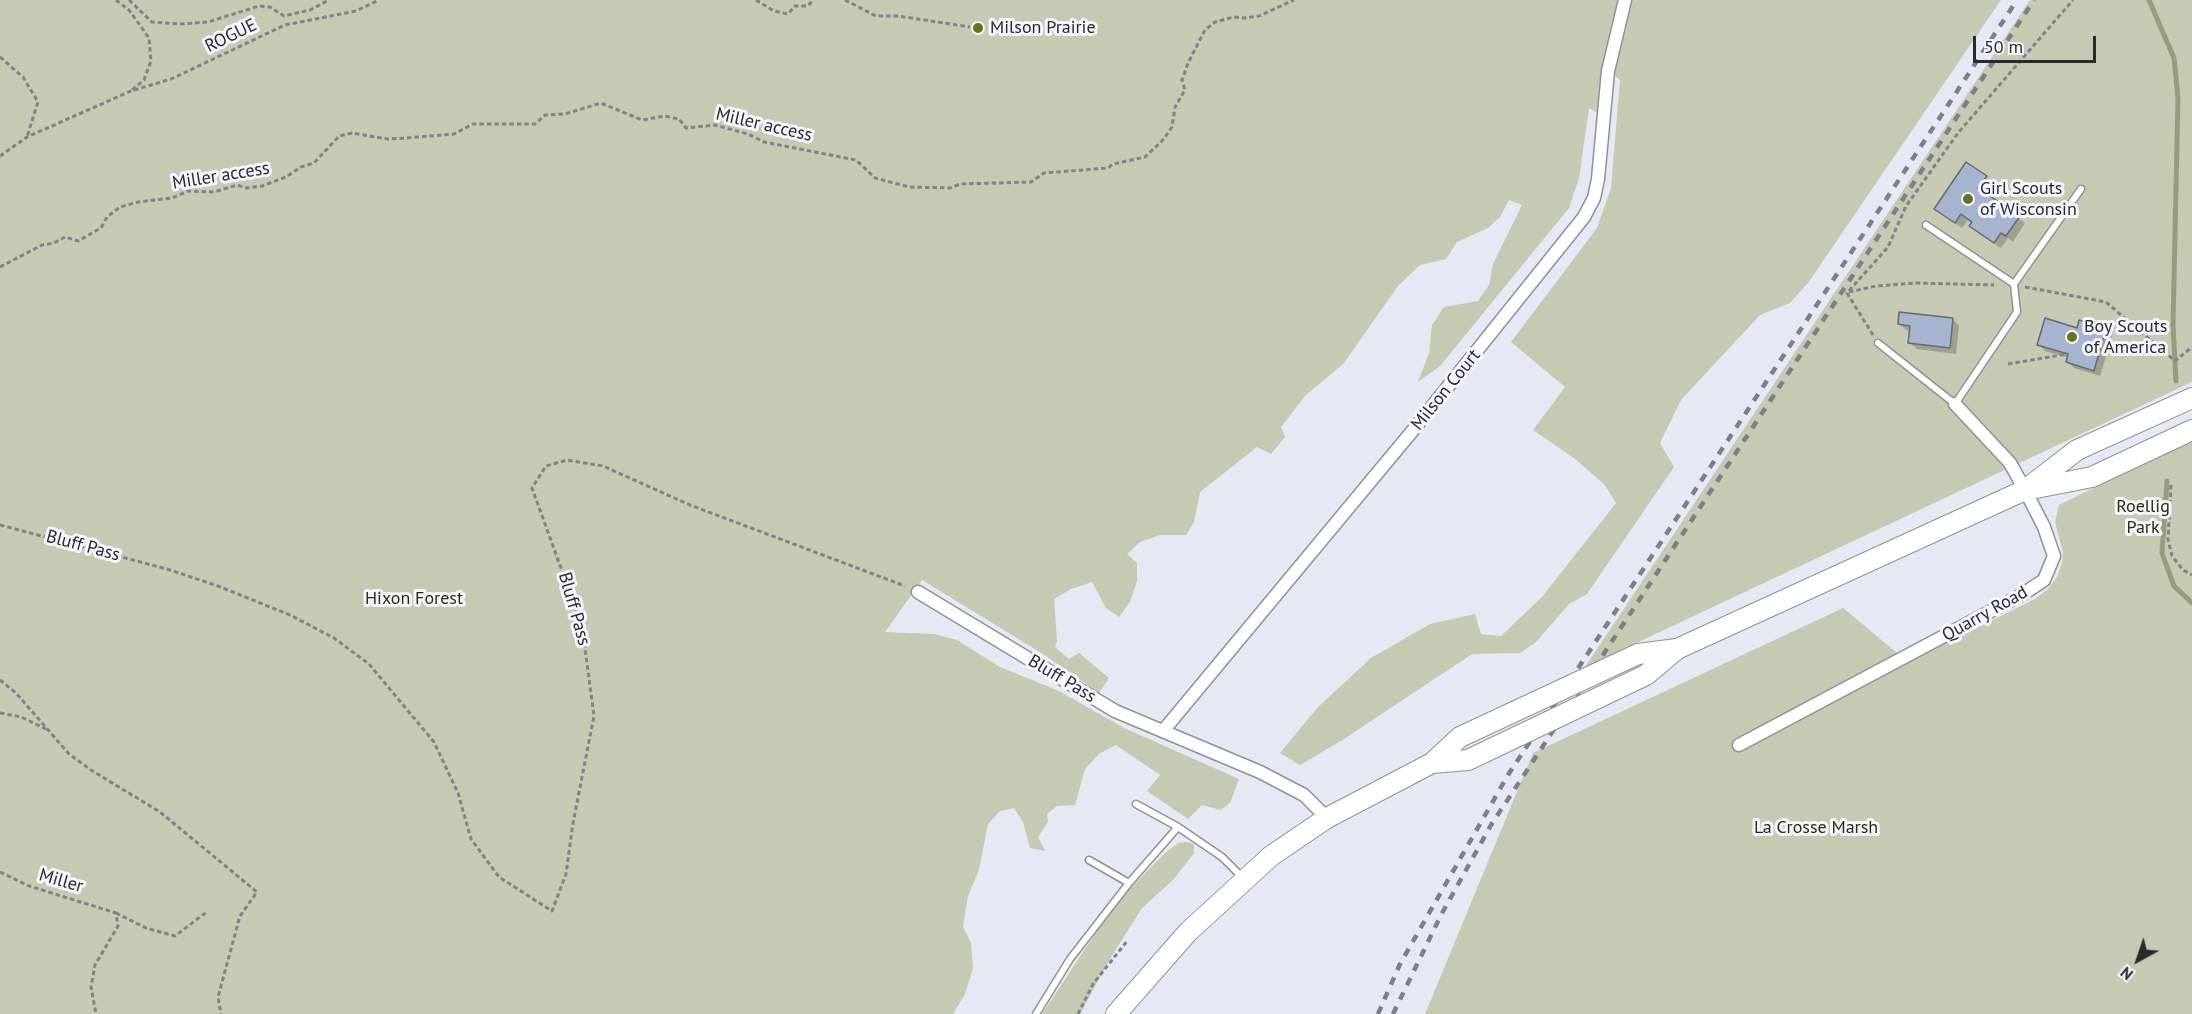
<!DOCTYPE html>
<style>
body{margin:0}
#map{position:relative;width:2192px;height:1014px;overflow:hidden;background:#e5e9f3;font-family:"PT Sans",sans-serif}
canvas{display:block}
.north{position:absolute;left:2108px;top:930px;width:60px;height:60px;-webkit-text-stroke:4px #f3f6fe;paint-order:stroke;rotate:220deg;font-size:16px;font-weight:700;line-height:24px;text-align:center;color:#282a2d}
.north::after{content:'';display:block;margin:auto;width:21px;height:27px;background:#282a2d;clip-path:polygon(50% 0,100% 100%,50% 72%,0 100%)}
.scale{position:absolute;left:1973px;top:36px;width:123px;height:27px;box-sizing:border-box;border:3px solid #282a2d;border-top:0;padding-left:8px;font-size:18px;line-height:21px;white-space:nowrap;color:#282a2d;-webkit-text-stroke:4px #f3f6fe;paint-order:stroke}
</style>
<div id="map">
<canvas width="2192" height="1014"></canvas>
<div class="north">N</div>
<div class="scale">50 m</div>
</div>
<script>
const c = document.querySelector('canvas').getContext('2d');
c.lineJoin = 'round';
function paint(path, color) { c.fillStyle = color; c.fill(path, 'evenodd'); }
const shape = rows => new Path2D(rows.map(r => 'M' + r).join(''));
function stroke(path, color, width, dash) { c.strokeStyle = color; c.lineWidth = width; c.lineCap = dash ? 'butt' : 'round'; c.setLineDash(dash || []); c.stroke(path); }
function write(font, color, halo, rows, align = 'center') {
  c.font = font + ' "PT Sans",sans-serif'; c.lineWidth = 6; c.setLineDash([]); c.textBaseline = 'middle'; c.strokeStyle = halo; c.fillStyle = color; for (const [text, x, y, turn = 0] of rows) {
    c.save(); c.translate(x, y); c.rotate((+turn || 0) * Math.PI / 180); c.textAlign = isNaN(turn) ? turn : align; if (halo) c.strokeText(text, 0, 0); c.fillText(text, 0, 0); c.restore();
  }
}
paint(shape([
 [0,0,2001,0,1808,283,1790,303,1760,315,1681,400,1660,443,1674,467,1587,594,1569,604,1536,642,1520,653,1472,654,1341,741,1300,765,1280,753,1318,707,1371,658,1430,624,1475,614,1481,634,1501,636,1542,597,1616,503,1604,484,1574,458,1533,430,1565,387,1511,342,1597,228,1611,188,1620,80,1609,71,1604,117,1589,108,1579,178,1569,208,1440,366,1418,382,1429,353,1432,325,1444,307,1478,301,1489,285,1493,264,1522,205,1509,200,1500,217,1488,228,1457,242,1446,259,1420,265,1398,286,1344,363,1305,396,1281,427,1285,437,1271,454,1257,447,1200,492,1194,522,1186,535,1160,535,1140,542,1127,554,1137,563,1137,581,1130,602,1119,617,1106,608,1092,582,1071,589,1054,599,1057,641,1055,647,1069,659,1079,653,1109,678,1099,693,1043,654,922,580,885,632,934,634,957,640,1000,667,1059,691,1124,728,1239,779,1230,803,1221,810,1202,805,1188,819,1147,791,1160,775,1116,745,1099,754,1085,769,1075,805,1057,806,1047,814,1048,822,1038,837,1045,851,1030,848,1023,822,1014,808,1000,811,988,824,979,870,968,896,963,927,971,943,973,968,965,994,953,1014,0,1014],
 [2030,0,2192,0,2192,382,1585,667],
 [2192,440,2192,1014,1425,1014,1533,753,1843,608,1908,662,2035,599,2048,589,2057,577,2062,563,2063,553,2055,522,2059,505],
 [1186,842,1194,844,1194,853,1173,880,1142,908,1111,957,1080,1014,1042,1014,1115,904,1165,853,1178,843]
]), '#c6cab3');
paint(shape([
 [1986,177,1992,184,1985,194,2025,223,2013,242,2008,238,2001,248,1977,232,1968,220,1962,228,1936,209],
 [1953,319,1959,326,1956,354,1917,349,1910,343,1911,331,1906,330,1899,324],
 [2080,322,2106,329,2112,336,2100,376,2074,368,2068,362,2069,358,2045,351,2039,345,2078,329]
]), '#0003');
stroke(shape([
 [2149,0,2174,58,2178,98,2173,325,2176,381],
 [2167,481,2162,553,2174,586,2192,603]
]), '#979c7e', 5);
const building = shape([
 [1966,162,1987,176,1978,188,2020,216,2006,236,2001,233,1994,243,1969,226,1972,222,1961,214,1955,223,1934,209,1966,162],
 [1899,312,1953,318,1950,348,1908,343,1910,326,1898,324,1899,312],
 [2045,318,2077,328,2079,320,2106,328,2094,371,2066,362,2068,354,2037,345,2045,318]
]);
paint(building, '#a7b4d0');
stroke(building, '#666a72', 1.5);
const service = shape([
 [1926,225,2014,284],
 [1878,343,1955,404,2017,312,2014,284,2081,189],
 [1136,804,1178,827],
 [1089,860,1129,883],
 [1036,1014,1070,959,1129,883,1178,827,1222,857,1242,877]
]);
const minor = shape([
 [918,592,1115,711,1260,772,1304,795,1327,818],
 [1163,731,1414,429,1584,217,1594,198,1598,179,1608,71,1625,0],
 [1739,745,2023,594,2044,580,2054,556,2044,527,2025,490,2010,463,1955,404]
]);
const primary = shape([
 [2031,489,2092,477,2192,430],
 [1677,649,2025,490,2077,450,2192,398],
 [1116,1014,1188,932,1271,856,1327,818,1432,763]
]);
stroke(service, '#8e929b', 9);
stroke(minor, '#8e929b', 15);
stroke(primary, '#8e929b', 22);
stroke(shape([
 [116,0,129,10,149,38,151,61,144,80,132,90],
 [129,0,152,22,180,24,208,22,259,6,270,7,284,16,310,10,329,0],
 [756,0,774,11,788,14,795,6,808,6,813,0],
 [845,0,876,16,898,16,970,27],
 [0,57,23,77,38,102,27,137],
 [0,156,27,137,131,91,171,79,285,25,356,11,379,0],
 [0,267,42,245,54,243,65,237,78,241,101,228,107,217,120,207,138,202,172,198,188,191,214,192,237,185,247,188,262,186,286,177,301,167,314,163,339,136,352,133,388,139,407,138,454,134,473,124,535,124,545,115,565,114,601,103,642,120,665,116,679,119,686,128,715,125,748,134,764,142,856,160,875,178,909,187,950,188,960,184,1031,182,1044,173,1108,168,1113,164,1145,157,1164,139,1172,127,1175,107,1185,90,1182,80,1188,63,1205,30,1215,22,1234,17,1245,18,1259,16,1294,0],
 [2025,287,2106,302,2175,361,2192,347],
 [1849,292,1876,286,1916,283,1994,285],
 [1873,335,1847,293,1888,247,1906,206,1958,133,2073,0],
 [2008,364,2068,354],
 [2171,485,2168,539,2172,556,2183,570,2192,575],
 [0,525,167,569,218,586,290,615,334,638,369,664,434,742,458,793,471,839,499,877,552,911,566,874,573,823,594,716,582,626,532,488,546,466,567,460,603,466,690,505,905,586],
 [0,680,16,693,69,754,91,770,160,812,257,892,240,916,218,997,221,1014],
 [0,713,21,717,46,729],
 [0,872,29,886,116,913,118,926,95,965,91,987,96,1014],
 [116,913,146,928,175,936,208,911],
 [1078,1014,1093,984,1128,940]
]), '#808389', 3, [4.5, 3]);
stroke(service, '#fff', 6);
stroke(minor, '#fff', 12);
stroke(primary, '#fff', 20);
stroke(shape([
 [1378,1014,1400,964,1508,775,2017,0],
 [1393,1014,1441,915,1491,825,2034,0]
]), '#7d8086', 4.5, [8, 8]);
const primaryBridge = shape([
 [1432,763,1460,737,1638,654,1677,649],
 [1432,763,1468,760,1646,675,1677,649]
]);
stroke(primaryBridge, '#8e929b', 22, []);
stroke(primaryBridge, '#fff', 20);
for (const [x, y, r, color] of [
 [978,28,6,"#6a7119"],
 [1968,199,6,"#6a7119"],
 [2072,337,6,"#6a7119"]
]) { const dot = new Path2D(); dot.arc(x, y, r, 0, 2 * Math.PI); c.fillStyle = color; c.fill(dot); stroke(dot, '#f3f6fe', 2); }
write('18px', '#282a2d', '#f3f6fe', [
 ["Milson Prairie",990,28],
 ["Girl Scouts",1980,189],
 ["of Wisconsin",1980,210],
 ["Boy Scouts",2084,327],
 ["of America",2084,348]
], 'left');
write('18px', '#282a2d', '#f3f6fe', [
 ["ROGUE",231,36,-26],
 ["Miller access",764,125,13],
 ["Miller access",221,176,-9],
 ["Milson Court",1446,390,-51],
 ["Bluff Pass",83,546,15],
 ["Bluff Pass",574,609,74],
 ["Quarry Road",1985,614,-29],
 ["Bluff Pass",1062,679,31],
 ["Miller",61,881,16]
]);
write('18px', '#2c2f07', '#f3f6fe', [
 ["Roellig",2143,507],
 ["Park",2143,528],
 ["Hixon Forest",414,599],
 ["La Crosse Marsh",1816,828]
]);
</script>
